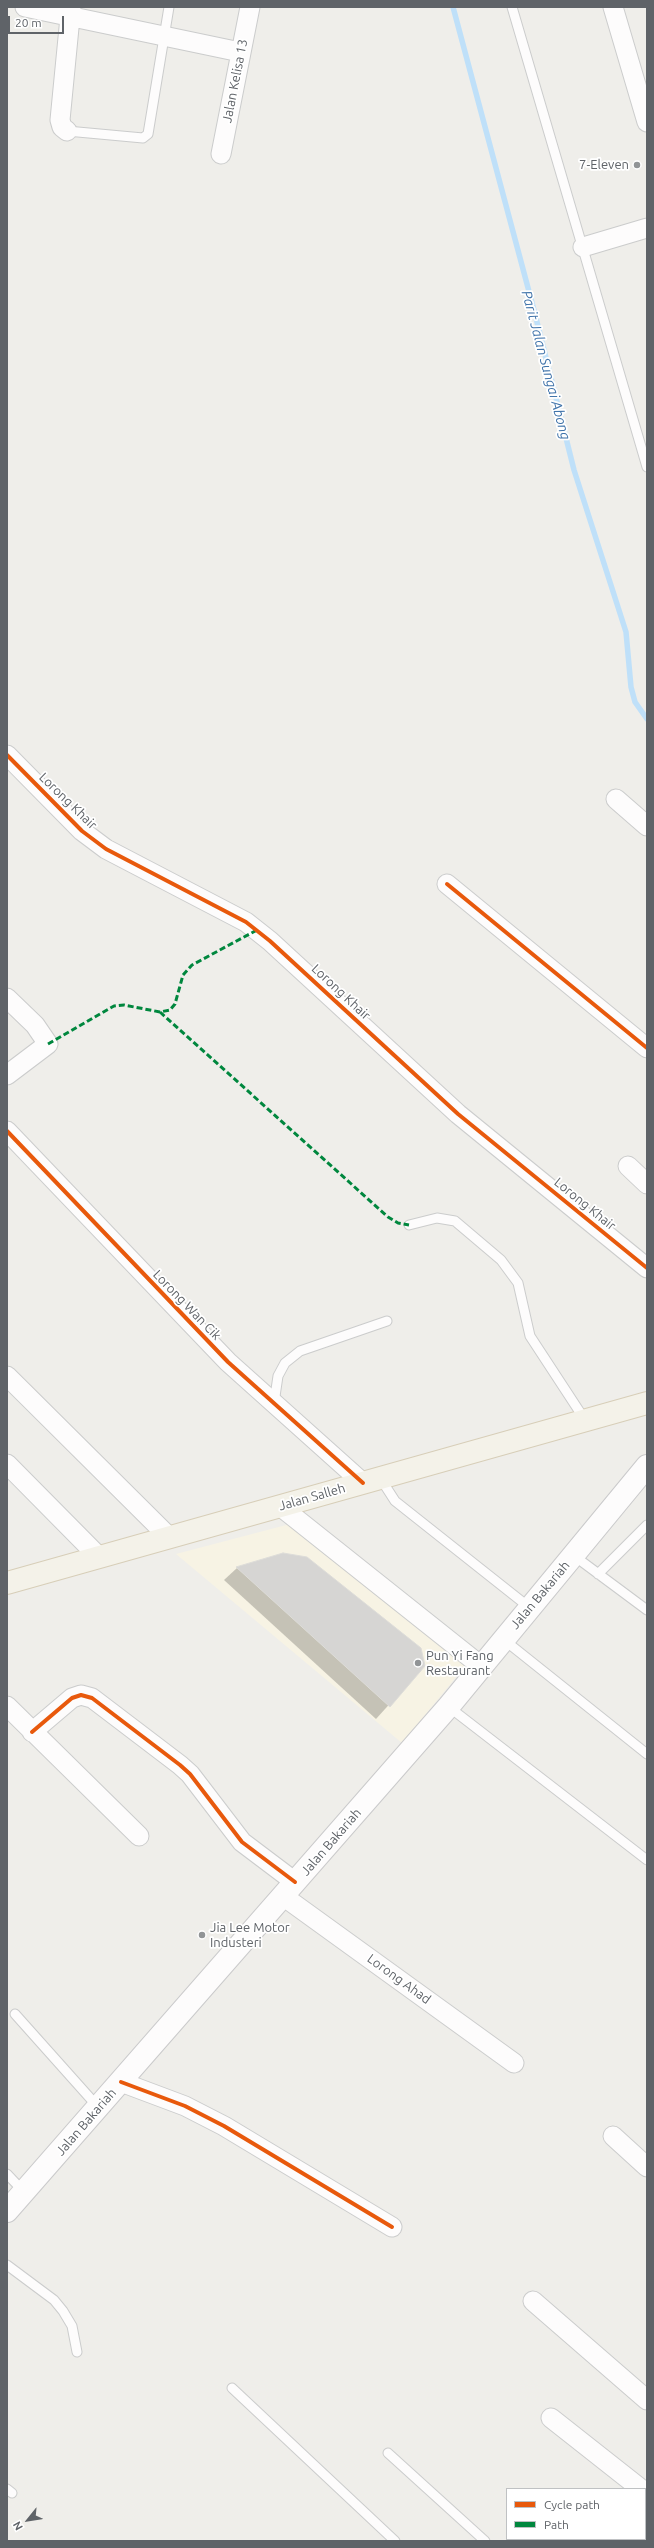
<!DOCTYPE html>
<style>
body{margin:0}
#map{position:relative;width:654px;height:2548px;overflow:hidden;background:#efeeea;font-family:Ubuntu,sans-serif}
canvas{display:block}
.frame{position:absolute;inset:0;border:8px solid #5f6368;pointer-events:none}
.legend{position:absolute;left:506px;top:2488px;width:140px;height:52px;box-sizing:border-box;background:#fff;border:1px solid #bfc1c3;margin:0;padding:5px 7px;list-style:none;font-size:12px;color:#5f6368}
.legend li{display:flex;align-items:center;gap:8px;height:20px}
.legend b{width:20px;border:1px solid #bfc1c3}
.north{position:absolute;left:8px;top:2500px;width:40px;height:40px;-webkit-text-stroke:3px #fff;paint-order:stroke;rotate:240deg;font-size:11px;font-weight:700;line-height:16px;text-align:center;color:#5f6368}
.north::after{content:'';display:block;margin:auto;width:14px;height:18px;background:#5f6368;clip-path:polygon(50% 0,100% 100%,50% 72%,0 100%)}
.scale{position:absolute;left:8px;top:16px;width:56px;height:18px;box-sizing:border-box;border:2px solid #5f6368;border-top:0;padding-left:5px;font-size:12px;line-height:14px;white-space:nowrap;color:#5f6368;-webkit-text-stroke:3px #fff;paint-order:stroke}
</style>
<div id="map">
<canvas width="654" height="2548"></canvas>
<div class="frame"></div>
<ul class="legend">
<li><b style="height:5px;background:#e8590c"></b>Cycle path</li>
<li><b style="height:5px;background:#00873e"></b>Path</li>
</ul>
<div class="north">N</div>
<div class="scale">20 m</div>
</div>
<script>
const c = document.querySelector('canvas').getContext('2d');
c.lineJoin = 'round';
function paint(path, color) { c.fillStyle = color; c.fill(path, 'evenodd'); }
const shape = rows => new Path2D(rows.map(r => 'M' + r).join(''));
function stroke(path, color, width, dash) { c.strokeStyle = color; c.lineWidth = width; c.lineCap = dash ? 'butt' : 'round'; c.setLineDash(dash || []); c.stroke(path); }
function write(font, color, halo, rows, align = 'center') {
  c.font = font + ' Ubuntu,sans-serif'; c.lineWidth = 3.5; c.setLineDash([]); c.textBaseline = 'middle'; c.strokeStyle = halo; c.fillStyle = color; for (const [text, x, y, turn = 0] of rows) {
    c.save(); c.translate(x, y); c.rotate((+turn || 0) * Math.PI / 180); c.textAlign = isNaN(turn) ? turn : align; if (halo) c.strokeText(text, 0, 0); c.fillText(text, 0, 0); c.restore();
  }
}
paint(shape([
 [290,1524,466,1665,402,1743,176,1554]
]), '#f7f3e4');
paint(shape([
 [283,1554,424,1666,376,1719,224,1580,237,1568]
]), '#0003');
stroke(shape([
 [453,7,535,314,574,470,626,632,631,687,635,702,647,719]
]), '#bfe0f9', 5.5);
const building = shape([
 [283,1553,307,1557,421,1648,425,1666,390,1707,236,1567,283,1553]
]);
paint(building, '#d6d5d3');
stroke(building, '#deddd9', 1);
const service = shape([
 [512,7,647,467],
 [67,131,143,138,148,134,169,7],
 [409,1225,437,1218,455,1221,501,1260,518,1283,530,1336,585,1420],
 [274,1403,278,1376,285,1363,300,1351,387,1321],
 [385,1477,386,1487,395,1501,530,1608],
 [573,1555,647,1610],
 [598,1574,647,1525],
 [503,1639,647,1754],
 [449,1707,647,1860],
 [15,2014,98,2107],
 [7,2174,24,2192],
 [7,2265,54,2300,63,2311,72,2326,77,2352],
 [232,2388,395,2541],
 [388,2453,485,2541],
 [7,2489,12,2493]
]);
const minor = shape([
 [25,7,240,52],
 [613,7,647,122],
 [67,131,62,127,60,120,71,7],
 [221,154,250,7],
 [583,247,647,228],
 [7,755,82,831,106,849,246,922,270,941,458,1114,647,1268],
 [616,799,647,826],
 [447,884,647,1048],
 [7,998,35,1025,48,1044,7,1075],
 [7,1131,228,1362,363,1483],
 [628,1166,647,1184],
 [7,1376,169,1537],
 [7,1464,99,1557],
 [280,1506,481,1666],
 [7,1706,139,1836],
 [32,1732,72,1698,81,1695,92,1698,180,1765,190,1774,242,1842,295,1882],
 [283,1896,514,2063],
 [121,2082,185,2106,224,2126,392,2227],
 [613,2136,647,2167],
 [533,2301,647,2400],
 [551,2418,641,2489]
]);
const secondary = shape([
 [7,2211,449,1706,647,1466]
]);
const primary = shape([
 [7,1583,647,1403]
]);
stroke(service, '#cbcccc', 11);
stroke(minor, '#cbcccc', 21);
stroke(secondary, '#cacacb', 24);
stroke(primary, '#d7ceb8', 24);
stroke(service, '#fdfcfc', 9);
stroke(minor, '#fdfcfc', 19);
stroke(secondary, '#fdfcfc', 22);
stroke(primary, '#f4f2e9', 22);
stroke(shape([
 [160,1012,388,1217,398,1223,409,1225],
 [48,1044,114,1006,124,1005,160,1012,170,1010,175,1004,183,975,192,965,257,930]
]), '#00873e', 3, [6, 3]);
stroke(shape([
 [7,755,82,831,106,849,246,922,270,941,458,1114,647,1268],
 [447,884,647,1048],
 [7,1131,228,1362,363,1483],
 [32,1732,72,1698,81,1695,92,1698,180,1765,190,1774,242,1842,295,1882],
 [121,2082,185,2106,224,2126,392,2227]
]), '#e8590c', 4);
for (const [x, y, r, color] of [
 [637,165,4,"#919496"],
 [418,1663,4,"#919496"],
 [202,1935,4,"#919496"]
]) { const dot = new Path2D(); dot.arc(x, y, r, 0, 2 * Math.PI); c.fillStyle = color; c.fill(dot); stroke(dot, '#fff', 1.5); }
write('13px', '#5f6368', '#fff', [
 ["Jalan Kelisa 13",235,81,-79],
 ["Lorong Khair",68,801,44],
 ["Lorong Khair",341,992,43],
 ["Lorong Khair",585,1204,39],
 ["Lorong Wan Cik",187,1305,46],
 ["Jalan Salleh",312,1497,-16],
 ["Jalan Bakariah",540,1595,-50],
 ["Jalan Bakariah",331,1842,-49],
 ["Lorong Ahad",399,1979,36],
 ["Jalan Bakariah",86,2122,-49]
]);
write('13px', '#5f6368', '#fff', [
 ["7-Eleven",629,165,"right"],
 ["Pun Yi Fang",426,1656],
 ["Restaurant",426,1671],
 ["Jia Lee Motor",210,1928],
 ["Industeri",210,1943]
], 'left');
write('italic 14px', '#4174aa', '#fff', [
 ["Parit Jalan Sungai Abong",546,365,75]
]);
</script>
